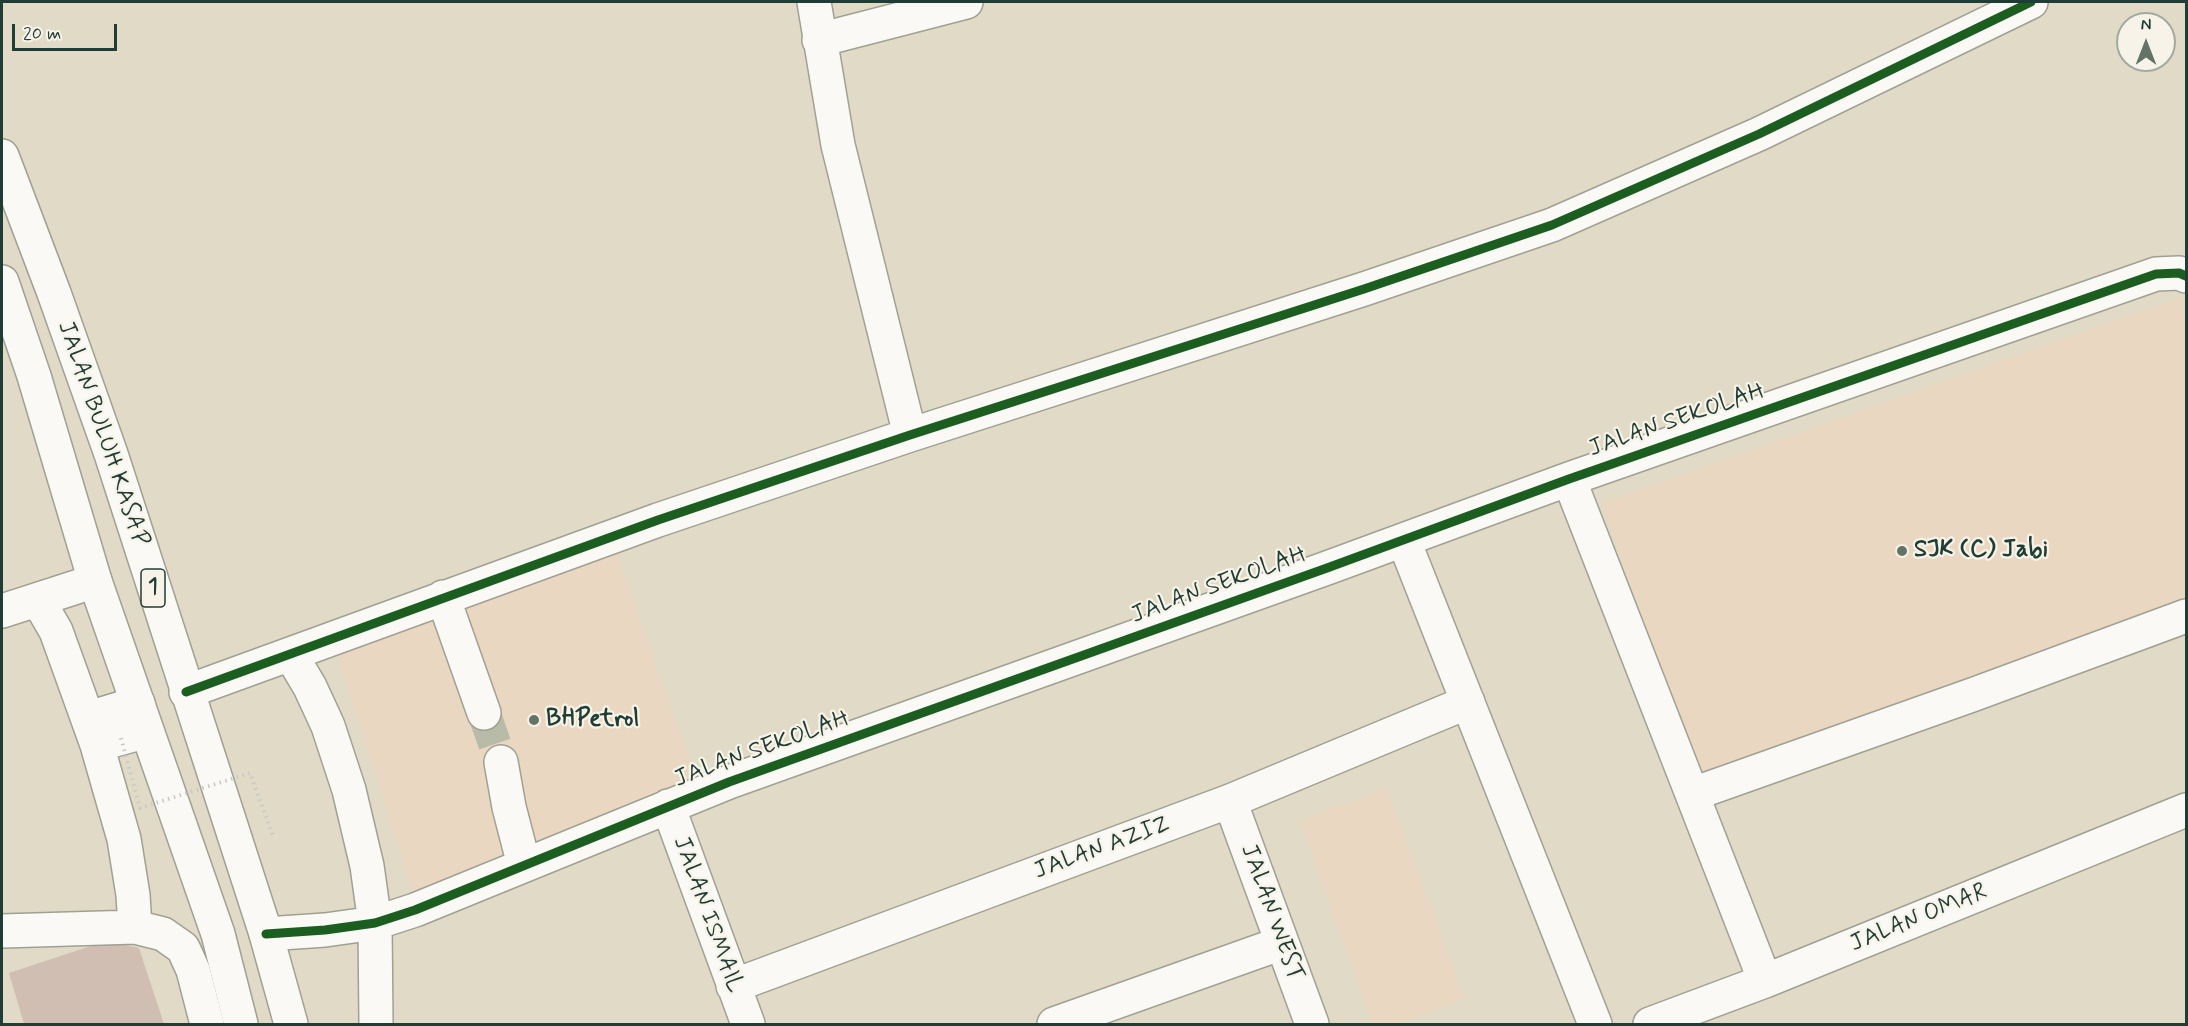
<!DOCTYPE html>
<style>
body{margin:0}
#map{position:relative;width:2188px;height:1026px;overflow:hidden;background:#e0dac6;font-family:Mynerve,sans-serif}
canvas{display:block}
.frame{position:absolute;inset:0;border:3px solid #1f3d34;pointer-events:none}
.north{position:absolute;left:2116px;top:12px;width:60px;height:60px;box-sizing:border-box;background:#f7f3e8;border:2px solid #a1aaa0;border-radius:50%;rotate:0deg;font-size:16px;font-weight:700;line-height:24px;text-align:center;color:#1f3d34}
.north::after{content:'';display:block;margin:auto;width:21px;height:27px;background:#637467;clip-path:polygon(50% 0,100% 100%,50% 72%,0 100%)}
.scale{position:absolute;left:12px;top:24px;width:105px;height:27px;box-sizing:border-box;border:3px solid #1f3d34;border-top:0;padding-left:8px;font-size:18px;line-height:21px;white-space:nowrap;color:#1f3d34;-webkit-text-stroke:4px #f7f3e8;paint-order:stroke}
</style>
<div id="map">
<canvas width="2188" height="1026"></canvas>
<div class="frame"></div>
<div class="north">N</div>
<div class="scale">20 m</div>
</div>
<script>
const c = document.querySelector('canvas').getContext('2d');
c.lineJoin = 'round';
function paint(path, color) { c.fillStyle = color; c.fill(path, 'evenodd'); }
const shape = rows => new Path2D(rows.map(r => 'M' + r).join(''));
function stroke(path, color, width, dash) { c.strokeStyle = color; c.lineWidth = width; c.lineCap = dash ? 'butt' : 'round'; c.setLineDash(dash || []); c.stroke(path); }
function write(font, color, halo, rows, align = 'center') {
  c.font = font + ' Mynerve,sans-serif'; c.lineWidth = 4.5; c.setLineDash([]); c.textBaseline = 'middle'; c.strokeStyle = halo; c.fillStyle = color; for (const [text, x, y, turn = 0] of rows) {
    c.save(); c.translate(x, y); c.rotate((+turn || 0) * Math.PI / 180); c.textAlign = isNaN(turn) ? turn : align; if (halo) c.strokeText(text, 0, 0); c.fillText(text, 0, 0); c.restore();
  }
}
paint(shape([
 [2182,297,2186,329,2186,598,1702,776,1601,504],
 [615,549,697,783,415,896,336,651],
 [1387,789,1464,999,1397,1024,1373,1024,1300,820]
]), '#ead7c1');
paint(shape([
 [106,941,139,948,164,1024,24,1024,9,973]
]), '#d0beb3');
stroke(shape([
 [484,713,501,762]
]), '#b9bba9', 33, [33, 16]);
const minor = shape([
 [814,2,838,145,910,435],
 [819,40,966,2],
 [1569,479,1765,981],
 [1404,541,1595,1024],
 [443,597,484,713],
 [38,600,56,631,97,745,124,839,133,895,135,927],
 [2,611,95,581],
 [291,655,310,687,328,726,349,790,367,866,375,923,376,1024],
 [186,692,658,520,910,435,1364,289,1552,225,1759,134,2031,2],
 [89,718,138,703],
 [97,745,147,731],
 [501,762,509,807,524,865],
 [1693,794,1972,695,2186,616],
 [1230,801,1312,1024],
 [668,806,748,1024],
 [2,931,135,927,163,934,183,948,193,970,207,1024],
 [266,934,325,930,375,923,415,910,729,782,1327,568,1569,479,2156,274,2179,273,2186,276],
 [733,986,1230,801,1468,702],
 [1054,1024,1282,943],
 [1650,1024,1765,981,2186,810]
]);
const highway = shape([
 [2,156,54,293,111,454,266,934,291,1024],
 [2,282,34,376,95,581,218,934,241,1024]
]);
stroke(minor, '#a0a093', 36);
stroke(highway, '#a0a093', 36);
stroke(minor, '#faf9f6', 33);
stroke(highway, '#faf9f6', 33);
stroke(shape([
 [121,738,140,808,250,773,273,836]
]), '#c8c9c3', 4, [1.5, 4.5]);
stroke(shape([
 [186,692,658,520,910,435,1364,289,1552,225,1759,134,2031,2],
 [266,934,325,930,375,923,415,910,729,782,1327,568,1569,479,2156,274,2179,273,2186,276]
]), '#1b5e20', 9);
for (const [x, y, r, color] of [
 [1902,551,6,"#637467"],
 [534,720,6,"#637467"]
]) { const dot = new Path2D(); dot.arc(x, y, r, 0, 2 * Math.PI); c.fillStyle = color; c.fill(dot); stroke(dot, '#f7f3e8', 2); }
for (const [x, y, w] of [
 [153,588,24]
]) { const box = new Path2D(); box.roundRect(x - w / 2, y - 19, w, 38, 4.5); c.fillStyle = '#f7f3e8'; c.fill(box); stroke(box, '#1f3d34', 1.5); }
write('bold 22px', '#1f3d34', null, [
 ["1",153,588]
]);
write('24px', '#1f3d34', '#f7f3e8', [
 ["JALAN SEKOLAH",1677,421,-19],
 ["JALAN BULUH KASAP",102,434,71],
 ["JALAN SEKOLAH",1219,586,-20],
 ["JALAN SEKOLAH",762,750,-20],
 ["JALAN AZIZ",1102,849,-20],
 ["JALAN WEST",1271,913,70],
 ["JALAN ISMAIL",707,915,70],
 ["JALAN OMAR",1919,919,-22]
]);
write('bold 24px', '#1f3d34', '#f7f3e8', [
 ["SJK (C) Jabi",1914,551],
 ["BHPetrol",546,720]
], 'left');
</script>
